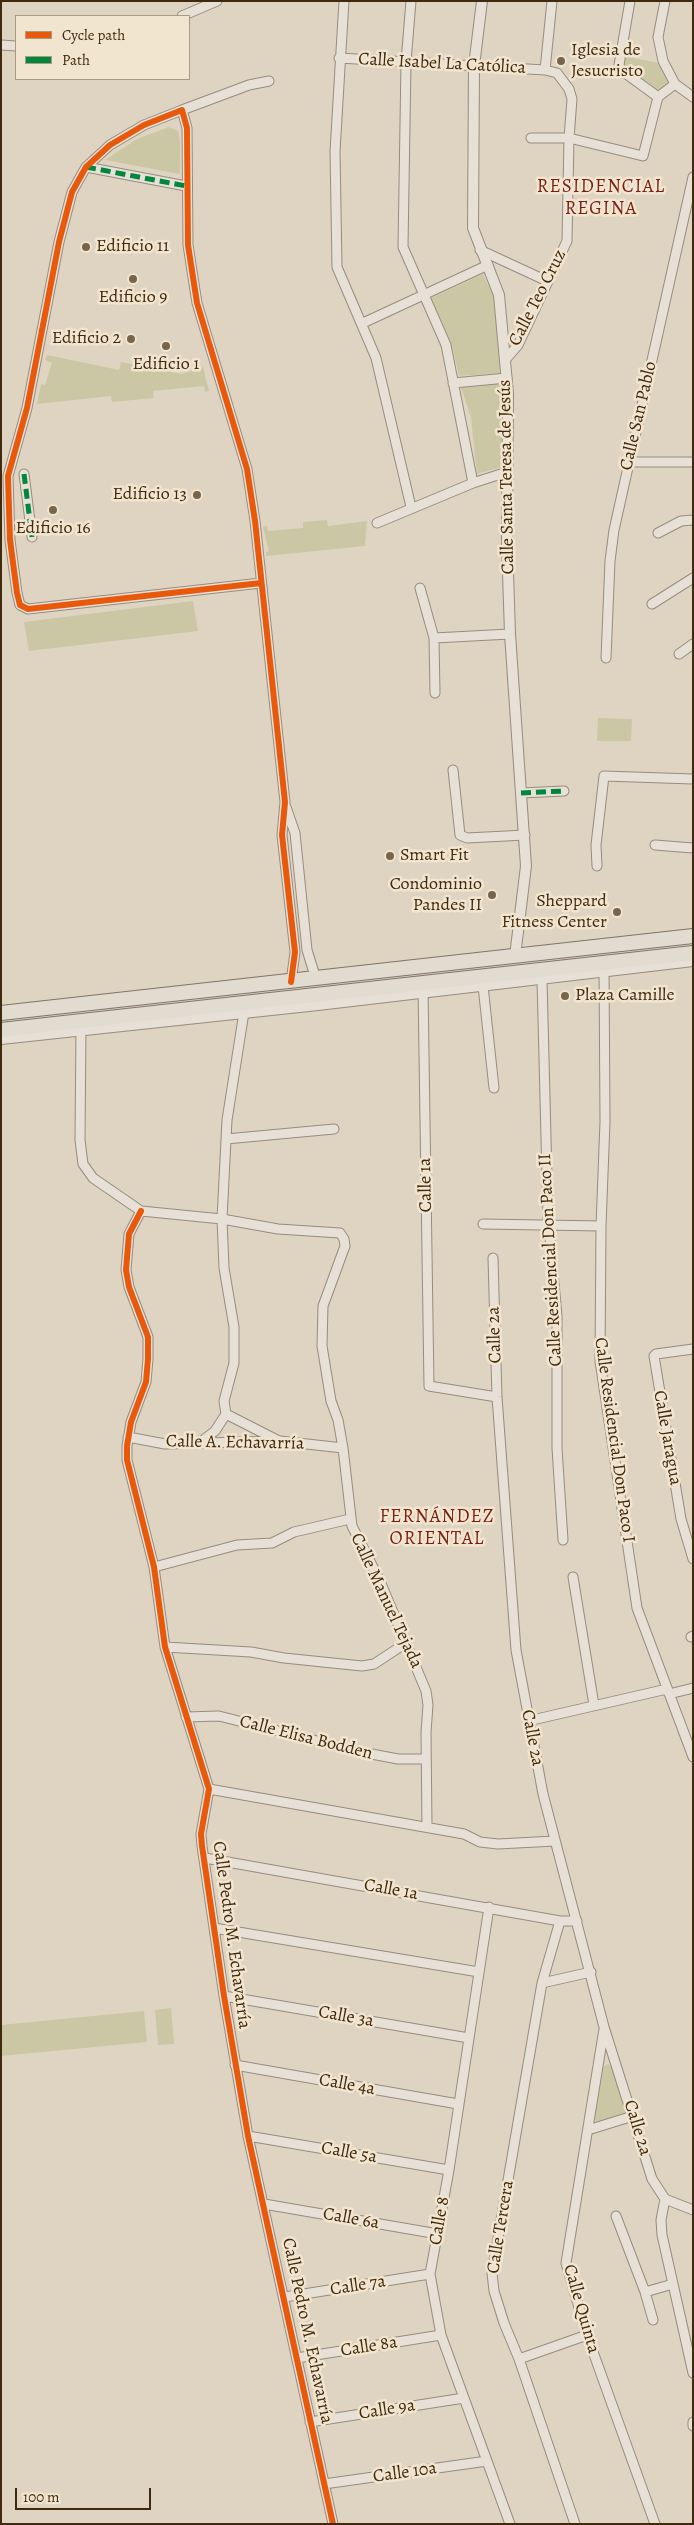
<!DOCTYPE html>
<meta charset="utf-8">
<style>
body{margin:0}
#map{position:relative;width:694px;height:2525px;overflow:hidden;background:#dfd4c2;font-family:Alegreya,serif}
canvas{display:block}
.frame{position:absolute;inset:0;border:2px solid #41290d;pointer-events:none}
.legend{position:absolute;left:15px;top:15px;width:175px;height:65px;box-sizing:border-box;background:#f2e5d0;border:1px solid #ab9a82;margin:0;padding:6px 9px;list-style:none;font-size:15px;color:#41290d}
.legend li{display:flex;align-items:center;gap:10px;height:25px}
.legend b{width:25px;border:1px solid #ab9a82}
.scale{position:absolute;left:15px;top:2488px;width:136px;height:22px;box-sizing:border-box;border:2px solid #41290d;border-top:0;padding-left:6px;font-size:15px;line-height:18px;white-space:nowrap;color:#41290d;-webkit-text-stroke:4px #f2e5d0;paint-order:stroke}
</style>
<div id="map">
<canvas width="694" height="2525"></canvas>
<div class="frame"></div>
<ul class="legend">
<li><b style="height:6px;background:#e8590c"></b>Cycle path</li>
<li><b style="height:6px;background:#00873e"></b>Path</li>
</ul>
<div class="scale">100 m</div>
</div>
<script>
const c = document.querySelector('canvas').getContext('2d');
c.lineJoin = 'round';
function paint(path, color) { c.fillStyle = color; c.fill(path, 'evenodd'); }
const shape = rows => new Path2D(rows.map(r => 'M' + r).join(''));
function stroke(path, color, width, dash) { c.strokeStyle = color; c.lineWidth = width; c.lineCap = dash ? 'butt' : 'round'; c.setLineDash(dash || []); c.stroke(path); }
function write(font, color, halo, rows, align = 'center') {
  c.font = font + ' Alegreya,serif'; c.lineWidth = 5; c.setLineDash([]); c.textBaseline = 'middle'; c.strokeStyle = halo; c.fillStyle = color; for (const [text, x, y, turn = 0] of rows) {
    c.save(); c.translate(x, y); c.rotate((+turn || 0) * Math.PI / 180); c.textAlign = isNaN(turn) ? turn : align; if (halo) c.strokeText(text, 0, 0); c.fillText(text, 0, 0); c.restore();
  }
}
paint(shape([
 [624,56,658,63,669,83,658,91,624,65],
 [169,127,178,131,180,141,180,174,105,160,137,139],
 [483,274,494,298,500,373,459,376,451,342,431,298],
 [47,355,119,370,121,362,181,374,203,367,209,391,205,392,204,386,153,391,154,398,112,402,111,396,37,404,41,384,45,385,52,363,45,360],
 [501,384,502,467,477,474,471,418,461,387],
 [327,520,328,526,367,521,365,546,266,556,266,552,269,551,263,527,267,526,268,531,303,528,303,522],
 [193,601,198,631,29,651,24,622],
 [598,718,632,719,631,741,597,741],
 [171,2008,174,2044,158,2045,155,2010],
 [144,2011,147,2042,1,2056,1,2025],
 [608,2064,613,2068,627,2113,598,2123,594,2119,603,2067]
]), '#cbc7a4');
const minor = shape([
 [344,1,335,151,337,267,376,358,411,507],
 [411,1,406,62,403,247,446,345,473,483],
 [630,1,619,65,621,70,658,97],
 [665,1,658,37,663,61,675,84,693,97],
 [182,16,217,1],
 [1,45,16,46],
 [339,58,545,70,557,73,569,89,572,99,569,138,567,241,518,345,506,359],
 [545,70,552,1],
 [182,110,249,85,269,81],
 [531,138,569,138,643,156,658,97,675,84],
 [86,167,186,186],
 [480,250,547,281],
 [363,323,488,265],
 [453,383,507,378],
 [629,462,693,462],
 [24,474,32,537],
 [377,523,473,483,507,472],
 [658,533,681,521,693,520],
 [261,583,28,609,20,605,17,593,10,540,8,476,27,408,59,242,72,192,86,167,110,145,144,125,182,110,187,128,188,245,197,303,247,469,255,521,285,802,282,835,295,952,291,982],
 [420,588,434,638,435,693],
 [652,604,693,578],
 [434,638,510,634],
 [679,654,693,644],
 [606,658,610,561,614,530,693,177],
 [453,770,460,835,467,838,525,835],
 [521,793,564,791],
 [286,807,295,833,307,950,316,979],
 [655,845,693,848],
 [597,866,596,845,604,776,693,779],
 [604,965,605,1122,601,1226,600,1361,637,1608,693,1757],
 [542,979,548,1217,557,1316,557,1448,563,1540],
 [483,986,494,1088],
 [423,987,429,1386,497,1397],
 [81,1026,80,1140,83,1164,93,1178,141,1211],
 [226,1139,334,1129],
 [141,1211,129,1234,126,1270,129,1287,148,1337,148,1359,146,1382,131,1422,127,1446,127,1460,154,1567,165,1647,209,1789,201,1834,202,1846,224,1996,248,2136,333,2524],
 [141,1211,222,1219,278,1229,340,1233,344,1239,345,1246,323,1306,322,1346,331,1401,338,1420,343,1448,352,1526,380,1581,426,1691,428,1705,426,1732,427,1827],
 [483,1224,601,1226],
 [493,1258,497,1397,516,1650,543,1794,604,2027,652,2179,665,2199,693,2210],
 [693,1349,656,1354,654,1356,681,1519,693,1559],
 [226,1414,277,1440],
 [128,1437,165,1444,280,1441,343,1448],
 [198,1444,215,1431,226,1414,224,1401,234,1363,234,1327,224,1268,222,1219,227,1120,245,1006],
 [154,1567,237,1545,272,1543,294,1532,350,1519],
 [573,1577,594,1705],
 [691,1637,693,1636],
 [165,1647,251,1652,284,1658,362,1666,374,1664,406,1643],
 [669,1694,693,1688],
 [186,1717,219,1716,361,1752,398,1759,426,1759],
 [528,1721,667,1689],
 [209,1789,464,1834,480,1842,498,1844,555,1841],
 [205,1858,560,1921,577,1921],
 [489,1907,449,2170,430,2274,441,2335,510,2524],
 [560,1921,542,1983,492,2273,494,2291,504,2323,519,2359,575,2524],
 [214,1928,479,1972],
 [542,1983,591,1972],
 [224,1996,469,2038],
 [604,2029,566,2263,587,2335,655,2524],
 [235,2065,458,2104],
 [588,2130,633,2116],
 [248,2136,449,2170],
 [665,2199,661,2220,662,2235,693,2373],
 [264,2204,438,2234],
 [616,2216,645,2292,673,2284],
 [645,2292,653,2320],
 [285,2297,430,2274],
 [297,2358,441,2335],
 [519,2359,587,2335],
 [310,2422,464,2398],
 [693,2422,693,2426],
 [324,2484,487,2461]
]);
const tertiary = shape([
 [482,1,474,66,473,228,499,295,508,394,507,542,510,634,526,866,515,956],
 [1,1039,318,1005,693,961]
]);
const primary = shape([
 [1,1013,693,936],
 [1,1030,693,953]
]);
stroke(minor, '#968c7f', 11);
stroke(tertiary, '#968c7f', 12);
stroke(primary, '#7f7568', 16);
stroke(minor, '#e6e0d7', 9);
stroke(tertiary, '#e6e0d7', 10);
stroke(primary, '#e2dbd0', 14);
stroke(shape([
 [86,167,186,186],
 [24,474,32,537],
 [521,793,564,791]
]), '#00873e', 5, [10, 5]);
stroke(shape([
 [261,583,28,609,20,605,17,593,10,540,8,476,27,408,59,242,72,192,86,167,110,145,144,125,182,110,187,128,188,245,197,303,247,469,255,521,285,802,282,835,295,952,291,982],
 [141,1211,129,1234,126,1270,129,1287,148,1337,148,1359,146,1382,131,1422,127,1446,127,1460,154,1567,165,1647,209,1789,201,1834,202,1846,224,1996,248,2136,333,2524]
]), '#e8590c', 6);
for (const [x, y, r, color] of [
 [561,61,5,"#78654c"],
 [86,247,5,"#78654c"],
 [133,279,5,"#78654c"],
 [131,339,5,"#78654c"],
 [166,346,5,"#78654c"],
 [197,495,5,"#78654c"],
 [53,510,5,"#78654c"],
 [390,856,5,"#78654c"],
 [492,895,5,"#78654c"],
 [617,912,5,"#78654c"],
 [565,996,5,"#78654c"]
]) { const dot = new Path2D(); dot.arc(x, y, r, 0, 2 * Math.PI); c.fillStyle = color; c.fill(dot); stroke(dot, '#f2e5d0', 2); }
write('18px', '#41290d', '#f2e5d0', [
 ["Iglesia de",571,51],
 ["Jesucristo",571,72],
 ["Edificio 11",96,247],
 ["Edificio 9",133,298,"center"],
 ["Edificio 2",121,339,"right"],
 ["Edificio 1",166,365,"center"],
 ["Edificio 13",187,495,"right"],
 ["Edificio 16",53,529,"center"],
 ["Smart Fit",400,856],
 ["Condominio",482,885,"right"],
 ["Pandes II",482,906,"right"],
 ["Sheppard",607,902,"right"],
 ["Fitness Center",607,923,"right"],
 ["Plaza Camille",575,996]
], 'left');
write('18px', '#41290d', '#f2e5d0', [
 ["Calle Isabel La Católica",442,64,3],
 ["Calle Teo Cruz",538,298,-63],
 ["Calle San Pablo",639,416,-77],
 ["Calle Santa Teresa de Jesús",507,477,-91],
 ["Calle 1a",426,1185,-91],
 ["Calle Residencial Don Paco II",551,1260,-93],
 ["Calle 2a",495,1335,-92],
 ["Calle Jaragua",667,1438,80],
 ["Calle Residencial Don Paco I",614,1440,82],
 ["Calle A. Echavarría",235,1443,1],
 ["Calle Manuel Tejada",386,1601,65],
 ["Calle Elisa Bodden",306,1738,14],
 ["Calle 2a",532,1738,79],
 ["Calle 1a",391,1890,10],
 ["Calle Pedro M. Echavarría",231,1935,82],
 ["Calle 3a",346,2017,10],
 ["Calle 4a",347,2085,10],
 ["Calle 2a",637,2128,73],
 ["Calle 5a",349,2153,10],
 ["Calle 6a",351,2219,10],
 ["Calle 8",440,2221,-80],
 ["Calle Tercera",501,2227,-81],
 ["Calle 7a",358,2286,-9],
 ["Calle Quinta",581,2309,74],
 ["Calle Pedro M. Echavarría",307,2331,78],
 ["Calle 8a",369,2347,-9],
 ["Calle 9a",387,2410,-9],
 ["Calle 10a",405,2473,-8]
]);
c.letterSpacing = '1px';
write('19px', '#7a1f14', '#f2e5d0', [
 ["RESIDENCIAL",601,187],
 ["REGINA",601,209],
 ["FERNÁNDEZ",437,1517],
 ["ORIENTAL",437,1539]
]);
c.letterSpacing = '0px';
</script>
